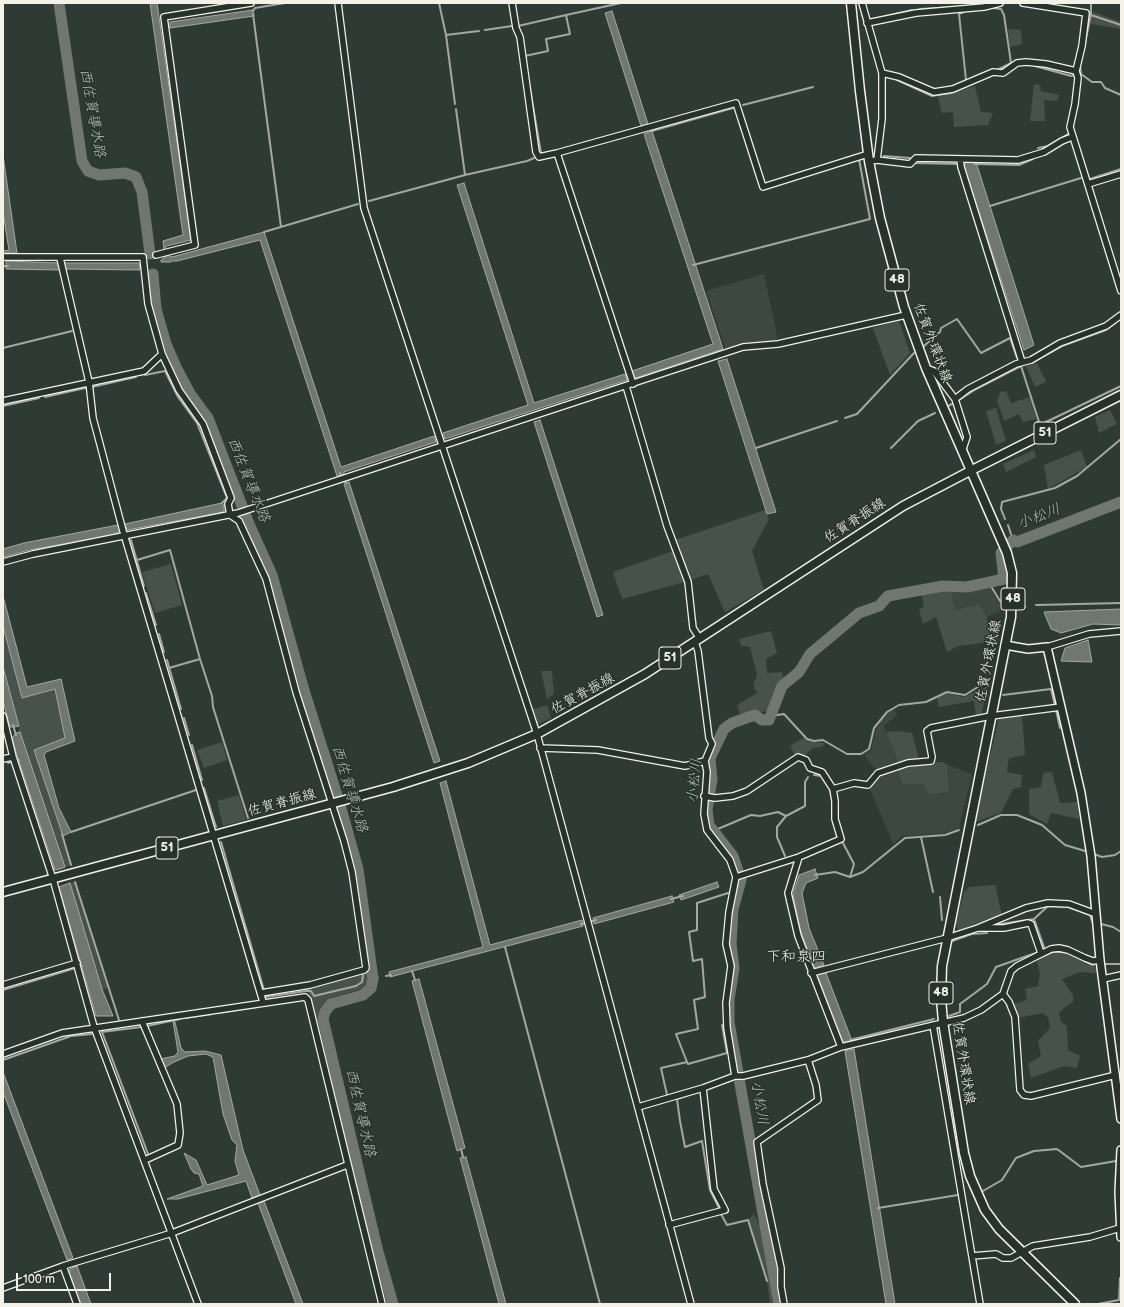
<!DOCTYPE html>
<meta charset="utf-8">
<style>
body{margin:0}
#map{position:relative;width:1124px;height:1307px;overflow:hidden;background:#2e3b34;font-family:"Balsamiq Sans",sans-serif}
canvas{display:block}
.frame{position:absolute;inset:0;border:4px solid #f4f1e8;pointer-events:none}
.scale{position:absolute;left:16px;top:1273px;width:95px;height:18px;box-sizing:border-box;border:2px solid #f4f1e8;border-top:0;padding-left:5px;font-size:12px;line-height:14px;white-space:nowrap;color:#f4f1e8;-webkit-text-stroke:3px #26332d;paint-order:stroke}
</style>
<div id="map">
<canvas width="1124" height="1307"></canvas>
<div class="frame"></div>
<div class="scale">100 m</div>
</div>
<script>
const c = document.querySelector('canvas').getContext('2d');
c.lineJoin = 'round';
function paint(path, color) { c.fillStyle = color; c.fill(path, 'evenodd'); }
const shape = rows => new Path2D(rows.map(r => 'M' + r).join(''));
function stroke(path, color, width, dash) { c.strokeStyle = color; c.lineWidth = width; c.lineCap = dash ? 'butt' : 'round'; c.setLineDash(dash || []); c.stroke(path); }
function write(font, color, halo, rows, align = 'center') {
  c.font = font + ' "Balsamiq Sans","Klee One",sans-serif'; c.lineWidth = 3; c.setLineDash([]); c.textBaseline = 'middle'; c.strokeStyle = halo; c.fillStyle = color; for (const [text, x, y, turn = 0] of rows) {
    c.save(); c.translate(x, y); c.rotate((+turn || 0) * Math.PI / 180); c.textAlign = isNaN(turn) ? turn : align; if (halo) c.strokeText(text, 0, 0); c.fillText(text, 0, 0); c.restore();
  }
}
paint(shape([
 [764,274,777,335,776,341,743,344,726,350,706,291],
 [989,587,1004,610,987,617,979,604,955,610,951,589,967,590],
 [894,710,897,715,884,726,899,764,923,784,949,791,947,765,972,774,959,828,944,833,902,836,893,844,869,786,880,774,864,755,871,750,876,729,887,713]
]), '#3c4841');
paint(shape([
 [1093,12,1121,22,1121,29,1091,24],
 [1008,29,1021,30,1022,44,1010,47],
 [1034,84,1040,85,1041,91,1059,95,1057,101,1044,100,1045,121,1030,121],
 [975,86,981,112,993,113,988,125,954,127,953,112,942,113,938,97],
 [899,321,910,353,890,375,873,328],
 [1037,363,1046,382,1035,387,1026,366],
 [1006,391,1011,403,1030,397,1036,419,1023,422,1019,414,1004,421,997,401,1000,392],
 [996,408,1006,441,996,445,986,411],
 [1110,410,1117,424,1099,433,1095,417],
 [1034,450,1036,457,1006,472,1003,464],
 [1081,450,1087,467,1048,489,1044,465],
 [765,510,769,519,752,551,764,590,725,612,708,574,690,580,675,540],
 [673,551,685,582,622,599,613,572],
 [171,564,182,605,155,613,142,572],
 [951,589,955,610,979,604,987,617,988,628,1001,625,997,641,958,646,947,652,936,617,923,624,919,610,924,606,921,592],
 [3,626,22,698,55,689,65,738,34,750,72,864,65,867,23,745,3,667],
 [771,631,777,653,766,659,767,673,782,672,783,677,773,693,769,711,740,714,737,705,757,693,753,685,757,675,750,647,741,646,739,639],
 [541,671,552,671,554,694,547,699],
 [988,686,981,716,976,716,974,701,939,707,937,698,947,693,964,697],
 [547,705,551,718,536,725,531,710],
 [1022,715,1025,755,1009,758,1007,772,1022,775,1021,787,1013,789,1001,813,975,822,999,717],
 [897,731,912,733,920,763,943,762,947,765,949,791,930,795,923,784,903,784,897,769,899,764,886,732],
 [803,738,812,742,825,743,822,747,813,748,805,755,795,755,790,746],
 [222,742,227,760,204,768,197,750],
 [1052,772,1060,803,1077,802,1079,819,1051,813,1047,824,1029,814,1029,789,1041,787,1043,773],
 [239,795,246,820,223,826,217,801],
 [76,882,109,988,102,989,70,883],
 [995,885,1002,915,959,931,956,924,964,892,969,887],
 [1054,953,1065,953,1095,967,1096,973,1080,972,1062,979,1073,995,1073,1002,1065,1007,1059,1013,1061,1022,1067,1026,1068,1050,1080,1056,1077,1068,1064,1066,1031,1078,1028,1064,1041,1056,1038,1041,1050,1028,1048,1017,1042,1013,1018,1018,1014,1004,1027,1000,1025,989,1038,986,1040,974,1037,961],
 [369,971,369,981,361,989,331,998,323,1005,318,1018,388,1304,384,1303,307,988],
 [754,1214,765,1236,776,1304,770,1304,767,1281,748,1220]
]), '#48524c');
const water = shape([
 [150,3,157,3,191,240,167,246,164,249,163,241,183,235,150,3],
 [253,10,254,16,170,28,170,22,253,10],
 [612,11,648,124,641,126,605,13,612,11],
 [652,131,723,349,635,378,632,371,713,344,644,134,652,131],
 [3,155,17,253,3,253,3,251,9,250,3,213,3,155],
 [966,162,976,162,1034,345,1024,350,964,166,966,162],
 [464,183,534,403,625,374,627,380,445,439,443,433,528,405,457,185,464,183],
 [264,232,341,467,434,436,436,442,344,472,344,475,337,476,260,240,177,261,171,261,171,262,161,262,161,260,165,257,165,254,172,257,264,232],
 [6,261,58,263,60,270,6,269,6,261],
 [64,263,139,263,140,270,66,269,64,263],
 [727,359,776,512,767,514,718,361,727,359],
 [540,420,603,615,597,617,534,422,540,420],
 [349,482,440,761,434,763,344,484,349,482],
 [222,503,224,506,224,512,127,530,125,524,222,503],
 [118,525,120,531,114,535,29,550,3,557,3,549,24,543,118,525],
 [3,596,27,687,61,679,75,741,46,752,44,755,59,808,71,832,63,836,34,750,65,738,55,689,22,698,3,626,3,596],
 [1121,609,1121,625,1093,624,1061,633,1051,629,1044,612,1121,609],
 [1088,640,1092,662,1061,661,1065,648,1088,640],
 [3,667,19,726,14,727,10,727,3,701,3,667],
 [20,732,65,867,60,869,55,870,16,752,12,738,16,733,20,732],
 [446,781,490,945,582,920,583,926,390,977,389,972,483,947,440,783,446,781],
 [815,869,818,878,806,883,802,893,809,928,824,965,814,968,800,929,793,894,799,875,815,869],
 [717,882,719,887,681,900,679,895,717,882],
 [70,883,102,989,113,1016,96,1016,59,887,70,883],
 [672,896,674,902,594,924,593,918,672,896],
 [826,973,852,1041,843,1042,817,975,826,973],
 [419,979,465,1148,457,1151,412,981,419,979],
 [173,1021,175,1022,181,1048,185,1052,205,1051,221,1055,243,1150,260,1195,252,1198,246,1181,178,1199,167,1199,203,1186,199,1174,194,1173,191,1169,184,1153,196,1160,207,1185,239,1175,235,1161,237,1145,232,1140,223,1114,213,1057,206,1054,188,1056,172,1063,164,1068,160,1059,175,1056,178,1052,173,1021],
 [854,1049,895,1304,886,1304,845,1051,854,1049],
 [3,1072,73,1258,67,1260,3,1092,3,1072],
 [466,1157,506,1304,499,1304,460,1158,466,1157],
 [264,1201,303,1304,296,1304,258,1203,264,1201],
 [77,1266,91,1304,80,1304,69,1272,70,1269,77,1266]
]);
paint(water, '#6f7770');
stroke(water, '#a4a8a0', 1);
stroke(shape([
 [439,3,446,35,479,31],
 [859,3,864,21],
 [993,8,1001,9,1004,15,1011,63],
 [920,9,956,7],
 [253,11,255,8,285,3],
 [253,14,281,227],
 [1091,15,1121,25],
 [873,19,912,10],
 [518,26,566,15],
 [485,30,512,26],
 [446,35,455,104],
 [1085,43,1091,15,1091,3],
 [525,57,525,56,548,51,546,39,570,34,566,15,621,3],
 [1080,65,1081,74],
 [1035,66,1071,76,1081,74,1092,82,1101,82,1105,88,1121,95],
 [997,70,1011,63,1022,65],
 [528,77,541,153],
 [897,80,932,96,951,93,976,82],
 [966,80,959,14,966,11],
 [743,105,813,87],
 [456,109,465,175],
 [652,131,733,108],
 [1038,148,1048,146,1068,134],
 [884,156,910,158,915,163,960,164],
 [975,164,1019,165,1033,159],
 [1090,179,1121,169],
 [369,201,465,175,527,161,534,158],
 [990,206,1081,178],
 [264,232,358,204],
 [693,265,870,219,859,159],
 [3,266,8,266],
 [924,346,940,332,941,328,957,319,981,353,1010,338,1017,358],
 [3,348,72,331],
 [1031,363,1062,346,1106,330,1121,318],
 [145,375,165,371,178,397,197,423,227,498,222,503],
 [92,387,136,377],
 [45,397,85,388],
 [959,400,976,389,1021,366,1040,425],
 [3,406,39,398],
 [948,406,954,403],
 [845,418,857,414,914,353],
 [1046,422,1121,386],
 [756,448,837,421],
 [891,448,918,421,935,413],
 [340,473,346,483],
 [1005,519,1001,509,1002,502,1055,488,1077,476,1121,439],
 [1008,525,1013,540],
 [131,540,144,586],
 [137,560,170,550,200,659,212,696,213,707,248,818],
 [989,583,1000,601],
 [146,593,156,625],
 [1036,605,1121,603],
 [1019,608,1025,607],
 [159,634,164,652],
 [167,660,181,709],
 [169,668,200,659],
 [1003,695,1051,689,1055,706],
 [1056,710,1060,728],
 [771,716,784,714,807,739,814,741,823,740,847,754,861,754,869,749,874,728,887,712,899,705,926,702,947,692,965,695,981,685,988,684],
 [184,718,189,735],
 [13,725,16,735],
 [192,745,202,780],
 [8,763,19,760],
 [814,775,822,776],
 [829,786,832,798],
 [204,788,216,827],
 [978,825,1001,815,1017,815,1042,825,1065,845,1085,851],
 [713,831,751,815,760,816,778,812,786,816,805,806,805,782,808,777],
 [71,832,196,790],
 [62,834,71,865],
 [921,837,933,892],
 [221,842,266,997,306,991,311,991,314,996,356,986,362,982,363,975],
 [843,843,854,864,850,877],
 [1094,854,1102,857,1115,855,1121,851],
 [785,856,777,837,777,827,786,816],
 [815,875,835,872,850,877,863,872,905,838,945,835,959,830],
 [75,882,119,1020],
 [940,897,942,920],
 [671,899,683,896],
 [1034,919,1048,906,1068,907,1090,915,1092,921],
 [581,924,596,920],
 [1101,924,1113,927,1121,932],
 [994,925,1034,919,1044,947],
 [952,941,972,934,987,933],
 [505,947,600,1304],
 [1027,956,1036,953],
 [1037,959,1053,952,1065,952],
 [1085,961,1093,965],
 [1105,964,1121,964],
 [412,971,415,980],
 [386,976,391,975],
 [373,979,378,978],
 [3,990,82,966],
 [218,1013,257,1007],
 [949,1016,960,1012,960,1004,987,984,996,967,1027,956,1029,958],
 [185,1018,212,1014],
 [147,1026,180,1019],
 [141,1027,102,1032,148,1154],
 [850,1040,934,1019],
 [3,1060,71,1036,92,1034],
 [687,1062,688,1064,727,1053,722,1025],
 [715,1086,733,1080],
 [698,1092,677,1099,680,1121,685,1147,702,1141,710,1190,719,1208],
 [667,1095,661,1068,687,1062,676,1034,698,1029,694,1000,705,997,702,959,693,961,689,932,697,930,697,903,728,893],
 [461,1149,463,1157],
 [983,1191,1002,1180,1016,1158,1034,1151,1057,1149,1081,1167,1116,1161],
 [878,1208,958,1195],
 [721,1214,727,1225,748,1220,767,1281],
 [1098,1304,1119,1300,1120,1278]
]), '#a4a8a0', 2);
stroke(shape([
 [59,3,82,161,88,171,99,175,125,173,136,177,142,192,150,254],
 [153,274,156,309,166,344,176,367,191,395,208,418,249,524,272,575,303,687,340,805,358,869,373,979,371,988,363,995,331,1004,325,1012,323,1019,377,1248,393,1304],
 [779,1304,729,1022,729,1000,734,968,731,944,733,909,741,880,733,856,709,825,707,810,712,779,710,758,724,729,732,723,755,715,762,720,769,720,782,686,799,672,810,654,859,613,879,606,888,596,943,586,967,587,1004,579,1001,553,1013,540,1017,542,1121,502]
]), '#6f7770', 11);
const minor = shape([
 [338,3,364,208,537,734,691,1304],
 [512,3,516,28,520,37,536,152,539,157,557,153],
 [862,3,882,73,882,119,877,160],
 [1023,3,1086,13,1082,46,1076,71,1078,78,1075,104,1070,127,1121,291],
 [867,23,916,13,984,7,1000,3],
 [882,73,899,77,934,92,953,89,993,72,1003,73,1017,63,1026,62,1046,64,1076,71],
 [960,159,961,167,1022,362],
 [869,161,877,160,910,164,916,158,1018,160,1044,152,1062,141,1072,137],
 [1088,184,1121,174],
 [156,255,195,245,164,17,251,3],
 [3,257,143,257,148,304,162,354,179,390,203,424,231,498,228,504,230,515,239,521,266,579,296,692,344,841,352,872,366,968,364,970,310,985,261,993],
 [60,258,89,382,93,418,123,531,263,1002],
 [926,368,934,371,955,399,967,437,962,452],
 [633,384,557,153,736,103,763,187,868,154],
 [626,386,667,526,688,582,693,628,700,639],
 [955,399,968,389,1016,364,1031,360,1060,343,1106,326,1121,315],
 [3,401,144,371,162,354],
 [3,562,33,554,238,513,743,347,778,344,906,315],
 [695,642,698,651,709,738,712,744,705,761,707,772,704,814,707,830,730,860,736,877,729,912,726,944,731,966,726,1003,727,1028,735,1076],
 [1047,647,1089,634,1121,631],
 [3,716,13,757,53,879,94,1027,198,1304],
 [540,748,598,750,685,766,705,761],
 [3,759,13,757],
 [833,789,854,783,868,785,878,773,908,763,931,761,932,757,927,731,931,728,991,716,1061,707],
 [704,796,715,798,733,796,747,791,798,757,806,760,810,768,822,772,833,789,835,801,835,819,841,839,799,857,736,877],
 [799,857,788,893,798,936,841,1047],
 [979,928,1004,928,1028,923,1031,924,1041,953],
 [811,973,947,938,978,928,1026,908,1048,903,1069,904,1096,914],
 [1103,979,1121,975],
 [3,985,77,963],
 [1003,994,1009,1002,1015,1017,1020,1090,1024,1095,1031,1096,1116,1075],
 [142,1021,177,1104,180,1133,178,1145,145,1160],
 [933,1025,980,1304],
 [3,1054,62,1033,305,997,308,1000,382,1304],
 [638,1107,703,1088,735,1076,743,1076,808,1060,841,1047,964,1018,981,1010,1003,994,1011,971,1017,966,1051,949,1059,948,1068,950,1085,958,1093,961,1100,960],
 [669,1225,725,1210,714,1189,703,1088],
 [972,1256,996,1254,1003,1258,1011,1258,1033,1246,1090,1237,1120,1228],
 [63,1266,77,1304],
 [3,1288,63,1266,172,1233,347,1165],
 [784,1304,781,1287,781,1268,763,1184,757,1142,818,1100,816,1085,808,1060]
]);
const tertiary = shape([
 [1005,645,1028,649,1047,647,1081,793,1091,856,1100,960,1121,1119],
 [1121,1150,1119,1192,1121,1237]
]);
const primary = shape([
 [851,3,860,91,869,161,880,218,904,307,926,368,1007,553,1012,573,1011,617,942,966,941,999,943,1022,964,1153,970,1176,985,1210,999,1229,1075,1304],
 [3,892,393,787,468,763,537,734,645,674,903,506,970,471,1121,395]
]);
stroke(minor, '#f4f1e8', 8);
stroke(tertiary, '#f4f1e8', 10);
stroke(primary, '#f4f1e8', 11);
stroke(minor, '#26332d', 5.5);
stroke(tertiary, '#26332d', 7);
stroke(primary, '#26332d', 8);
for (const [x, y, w] of [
 [897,280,24],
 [1045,433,22],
 [1013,599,24],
 [670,658,22],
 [167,848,22],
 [941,993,24]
]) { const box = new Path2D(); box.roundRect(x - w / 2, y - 11, w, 22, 3); c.fillStyle = '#26332d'; c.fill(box); stroke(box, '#f4f1e8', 1); }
write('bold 13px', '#f4f1e8', null, [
 ["48",897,280],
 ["51",1045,433],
 ["48",1013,599],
 ["51",670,658],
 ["51",167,848],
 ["48",941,993]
]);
write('14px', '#f4f1e8', '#26332d', [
 ["佐賀外環状線",932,343,69],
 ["佐賀脊振線",855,521,-33],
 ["佐賀外環状線",989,661,-79],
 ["佐賀脊振線",583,694,-29],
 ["佐賀脊振線",282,803,-15],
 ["佐賀外環状線",963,1063,81]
]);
write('italic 15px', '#b8bab2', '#26332d', [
 ["西佐賀導水路",92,113,80],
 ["西佐賀導水路",248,480,68],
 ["小松川",1039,517,-21],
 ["小松川",695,781,-85],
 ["西佐賀導水路",349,789,73],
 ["小松川",759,1103,80],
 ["西佐賀導水路",360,1113,77]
]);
write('15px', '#f4f1e8', '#26332d', [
 ["下和泉四",796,957]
]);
</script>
